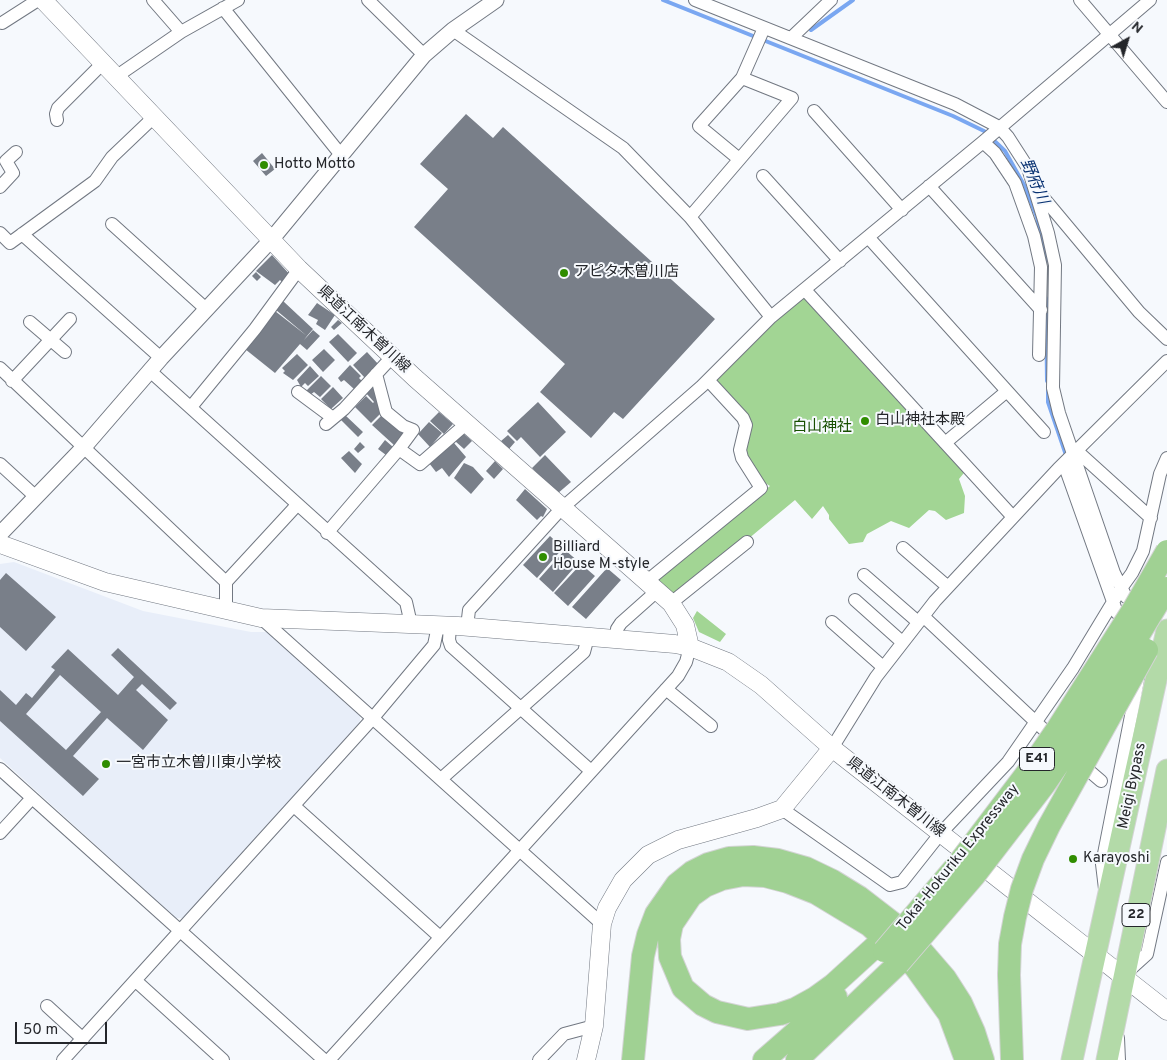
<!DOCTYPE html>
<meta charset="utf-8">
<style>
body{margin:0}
#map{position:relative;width:1167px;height:1060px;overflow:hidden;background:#f6f9fd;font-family:Overpass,sans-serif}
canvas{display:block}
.north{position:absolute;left:1102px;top:15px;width:50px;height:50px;-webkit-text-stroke:4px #f6f9fd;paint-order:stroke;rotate:39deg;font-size:14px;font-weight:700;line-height:20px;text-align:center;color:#24262a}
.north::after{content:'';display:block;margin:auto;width:18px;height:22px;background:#24262a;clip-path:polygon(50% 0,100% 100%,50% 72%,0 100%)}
.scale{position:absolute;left:15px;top:1022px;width:92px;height:22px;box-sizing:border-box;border:2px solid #24262a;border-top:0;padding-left:6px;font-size:15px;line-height:18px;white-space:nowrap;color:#24262a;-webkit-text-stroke:4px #f6f9fd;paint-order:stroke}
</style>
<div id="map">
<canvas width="1167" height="1060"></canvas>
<div class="north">N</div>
<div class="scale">50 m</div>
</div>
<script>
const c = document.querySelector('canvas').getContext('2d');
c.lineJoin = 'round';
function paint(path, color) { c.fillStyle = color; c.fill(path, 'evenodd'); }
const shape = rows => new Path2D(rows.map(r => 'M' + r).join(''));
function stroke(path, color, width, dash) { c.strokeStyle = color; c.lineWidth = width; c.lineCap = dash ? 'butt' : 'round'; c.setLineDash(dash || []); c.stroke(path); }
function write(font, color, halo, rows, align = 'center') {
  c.font = font + ' Overpass,"Noto Sans JP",sans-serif'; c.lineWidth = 4; c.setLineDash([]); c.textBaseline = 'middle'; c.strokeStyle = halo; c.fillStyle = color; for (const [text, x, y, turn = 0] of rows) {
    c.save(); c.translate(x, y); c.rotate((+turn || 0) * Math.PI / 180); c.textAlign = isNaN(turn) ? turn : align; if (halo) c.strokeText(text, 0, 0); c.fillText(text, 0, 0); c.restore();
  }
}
paint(shape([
 [14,562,143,611,251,632,270,632,360,716,360,725,187,918,176,918,0,758,0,564]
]), '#e8eef9');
paint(shape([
 [800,294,968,468,959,479,965,496,964,513,946,520,935,511,929,510,909,528,891,521,867,534,863,542,849,544,829,519,829,515,823,506,812,519,795,500,671,603,650,586,770,486,757,478,744,453,743,428,712,375],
 [697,611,726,634,720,642,699,632,693,618]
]), '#a2d594');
stroke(shape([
 [663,0,953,116,984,131,1005,151,1024,185,1037,217,1046,261],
 [811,30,853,0],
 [1046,298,1047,381],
 [1048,390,1048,402,1067,458]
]), '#7aa7f1', 4);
paint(shape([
 [466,114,493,138,503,127,715,319,623,419,614,412,591,438,540,392,565,364,414,227,448,189,420,164],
 [262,153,275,169,266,176,253,161],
 [272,255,292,277,284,284,280,280,275,285,256,271],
 [256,272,261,277,257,281,252,276],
 [283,301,313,329,307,336,276,310],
 [317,303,335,315,325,330,316,324,318,320,308,315],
 [275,311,307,336,304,340,313,330,320,336,307,350,300,344,275,373,245,349],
 [338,320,342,323,334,330,331,327],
 [338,334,357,353,348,362,329,342],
 [324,349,335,360,323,372,312,360],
 [367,352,379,365,365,378,353,365],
 [297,354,308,365,293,380,283,373,285,371,282,368],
 [350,365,361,376,359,378,362,381,354,389,344,380,341,382,338,378],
 [310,366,319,376,308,386,305,383,301,387,297,380],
 [321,376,331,386,320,397,314,392,310,395,306,391],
 [375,384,383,411,371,423,355,407,366,396,373,403,374,402,366,393],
 [333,387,343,398,331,409,321,399],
 [538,402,566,432,540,457,521,437,517,441,507,431],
 [439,412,453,424,444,434,430,421],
 [384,413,405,434,394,445,372,425],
 [345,415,363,432,358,437,341,420],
 [429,422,442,433,430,447,418,434],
 [463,433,472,441,464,449,455,441],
 [508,435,515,442,509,449,501,441],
 [385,440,393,447,386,455,378,449],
 [360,442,365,447,358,453,354,449],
 [454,443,466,457,449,477,442,468,436,472,429,463],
 [349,451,362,464,355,473,341,458],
 [545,455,571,482,557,494,532,468],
 [495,461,503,469,494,479,486,471],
 [464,463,473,467,484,479,471,494,454,478],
 [525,489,547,509,543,517,541,516,537,520,516,500],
 [550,536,563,548,537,578,523,565],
 [565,550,579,562,553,592,539,579],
 [581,564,595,576,568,606,554,593],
 [607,568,621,580,586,619,572,607],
 [6,573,56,617,26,651,0,627,0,580],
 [118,648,177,703,170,710,142,684,136,690,168,720,143,750,107,718,73,756,99,779,83,796,0,721,0,690,16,705,26,693,32,698,55,670,51,667,68,649,118,695,134,677,111,655],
 [60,675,101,712,66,750,26,714]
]), '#797f89');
const minor = shape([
 [153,0,181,32],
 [368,0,424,55],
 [695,0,955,104,999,127,1008,137,1028,168,1048,233,1055,265,1053,388,1059,413,1114,573,1126,597],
 [1080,0,1167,102],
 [223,8,341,155],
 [2,23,38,0],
 [453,30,623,148,690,217,771,317],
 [791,38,831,0],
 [117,76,181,32,238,0],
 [814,111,902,210],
 [57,120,56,114,58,108,104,62],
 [983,142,995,153,1015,183,1034,236,1041,267,1039,355],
 [739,159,699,126,742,78,764,28],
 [763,176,840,261],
 [929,186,1041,310],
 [0,187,13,173,6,161,16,152],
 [1037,190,1139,312,1167,339],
 [690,217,792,98,742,78],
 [112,224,206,309],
 [0,233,10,243,95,181,112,157,155,116],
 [22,234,161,358],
 [868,237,1044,432],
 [805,290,1013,517],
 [30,322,65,352],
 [0,368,226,582],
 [150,371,406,602,411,624],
 [376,374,386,412,403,426,413,430,399,449],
 [12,381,70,319],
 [298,392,333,418],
 [191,407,255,329,299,269],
 [326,424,344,409,392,357],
 [945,443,1007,391],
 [1078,452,1151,518],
 [0,464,36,497],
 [1064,464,1117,613],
 [327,533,399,449,420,464,466,424],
 [903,548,948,587],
 [864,575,918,622],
 [646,582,761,488,742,458,740,450,746,425,743,418,708,380],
 [855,600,902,642],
 [671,603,747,542],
 [226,611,226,582,297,505],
 [923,616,1056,741],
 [261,618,602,924],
 [832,622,883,667],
 [450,627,449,640,451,646,591,771],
 [467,627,469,610,561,509,702,386,771,317,983,142,1150,0],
 [617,639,617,629,621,623,657,591],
 [666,689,711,726],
 [832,748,876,677,935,601,1058,469,1167,361],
 [1080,763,1101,781],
 [0,769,324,1060],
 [441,779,584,652,588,637],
 [294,806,440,937],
 [782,809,890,885,902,882,940,834,1008,762,1073,668,1122,587,1132,573,1143,551,1160,474,1167,458],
 [0,833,32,798],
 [1105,889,1102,864,1138,680],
 [1126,973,1147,954,1167,862],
 [136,981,223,1060],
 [47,1006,83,1039],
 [1118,1038,1119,1060],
 [63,1060,372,719,434,645,438,626],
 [329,1060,678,676,686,662,690,647],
 [539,1060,564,1034,594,1026]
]);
const tertiary = shape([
 [0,534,84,447,161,358,271,240,424,55,453,30,496,0]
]);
const secondary = shape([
 [43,0,299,269,415,378,671,603,685,625,690,647],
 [0,544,105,582,261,618,458,626,675,644,690,647,728,662,761,685,832,748,1167,1011],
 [586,1060,594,1026,602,924,607,908,623,880,648,855,678,840,757,818,782,809,832,748]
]);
const trunk = shape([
 [1072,1060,1167,630],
 [1107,1060,1167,770]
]);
const motorway = shape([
 [878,944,833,985,815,998,795,1009,780,1014,748,1019,717,1012,703,1005,683,988,670,957,669,939,672,924,691,896,705,886,722,879,743,875,765,876,788,882,816,893,869,925,915,967,949,1014,966,1060],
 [1009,975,1012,1060],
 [633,1060,643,956,648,935,656,914,677,884,692,872,708,864,729,858,753,857,778,860,806,868,833,881,859,897,907,934,945,978,961,1003,974,1032,983,1060],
 [764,1060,836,997],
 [797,1060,898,964]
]);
stroke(minor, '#727882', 14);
stroke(tertiary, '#727882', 17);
stroke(secondary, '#727882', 19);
stroke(trunk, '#d3d4d4', 23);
stroke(motorway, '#d3d4d4', 24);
stroke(minor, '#fff', 12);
stroke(tertiary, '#fff', 15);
stroke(secondary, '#fff', 18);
stroke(trunk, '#b3daa8', 21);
stroke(motorway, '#a0d193', 22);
const motorwayBridge = shape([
 [884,951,958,864,1027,773,1058,728,1133,610,1167,551],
 [898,964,974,876,1044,785,1075,740,1167,588],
 [1009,975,1010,944,1015,917,1022,889,1033,859,1049,826,1147,650]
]);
stroke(motorwayBridge, '#d3d4d4', 24, []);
stroke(motorwayBridge, '#a0d193', 22);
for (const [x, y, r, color] of [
 [264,165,5,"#308d00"],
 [564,273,5,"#308d00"],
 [865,421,5,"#308d00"],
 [543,557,5,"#308d00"],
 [106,764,5,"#308d00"],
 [1073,859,5,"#308d00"]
]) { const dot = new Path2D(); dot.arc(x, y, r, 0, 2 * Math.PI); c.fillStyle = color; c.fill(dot); stroke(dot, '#f6f9fd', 2); }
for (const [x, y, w] of [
 [1037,759,35],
 [1136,915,28]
]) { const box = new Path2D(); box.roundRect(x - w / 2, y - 11.5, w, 23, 4); c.fillStyle = '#f6f9fd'; c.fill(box); stroke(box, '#24262a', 1); }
write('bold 14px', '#24262a', null, [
 ["E41",1037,759],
 ["22",1136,915]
]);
write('15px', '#24262a', '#f6f9fd', [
 ["Hotto Motto",274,165],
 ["アピタ木曽川店",574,273],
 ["白山神社本殿",875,421],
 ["Billiard",553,548],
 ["House M-style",553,565],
 ["一宮市立木曽川東小学校",116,764],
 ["Karayoshi",1083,859]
], 'left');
write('15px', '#24262a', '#f6f9fd', [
 ["県道江南木曽川線",363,330,43],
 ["Meigi Bypass",1133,786,-78],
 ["県道江南木曽川線",895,798,38],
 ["Tokai-Hokuriku Expressway",959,858,-51]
]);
write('15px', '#164e00', '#f6f9fd', [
 ["白山神社",822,428]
]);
write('italic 16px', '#093272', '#f6f9fd', [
 ["野府川",1033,182,67]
]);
</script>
